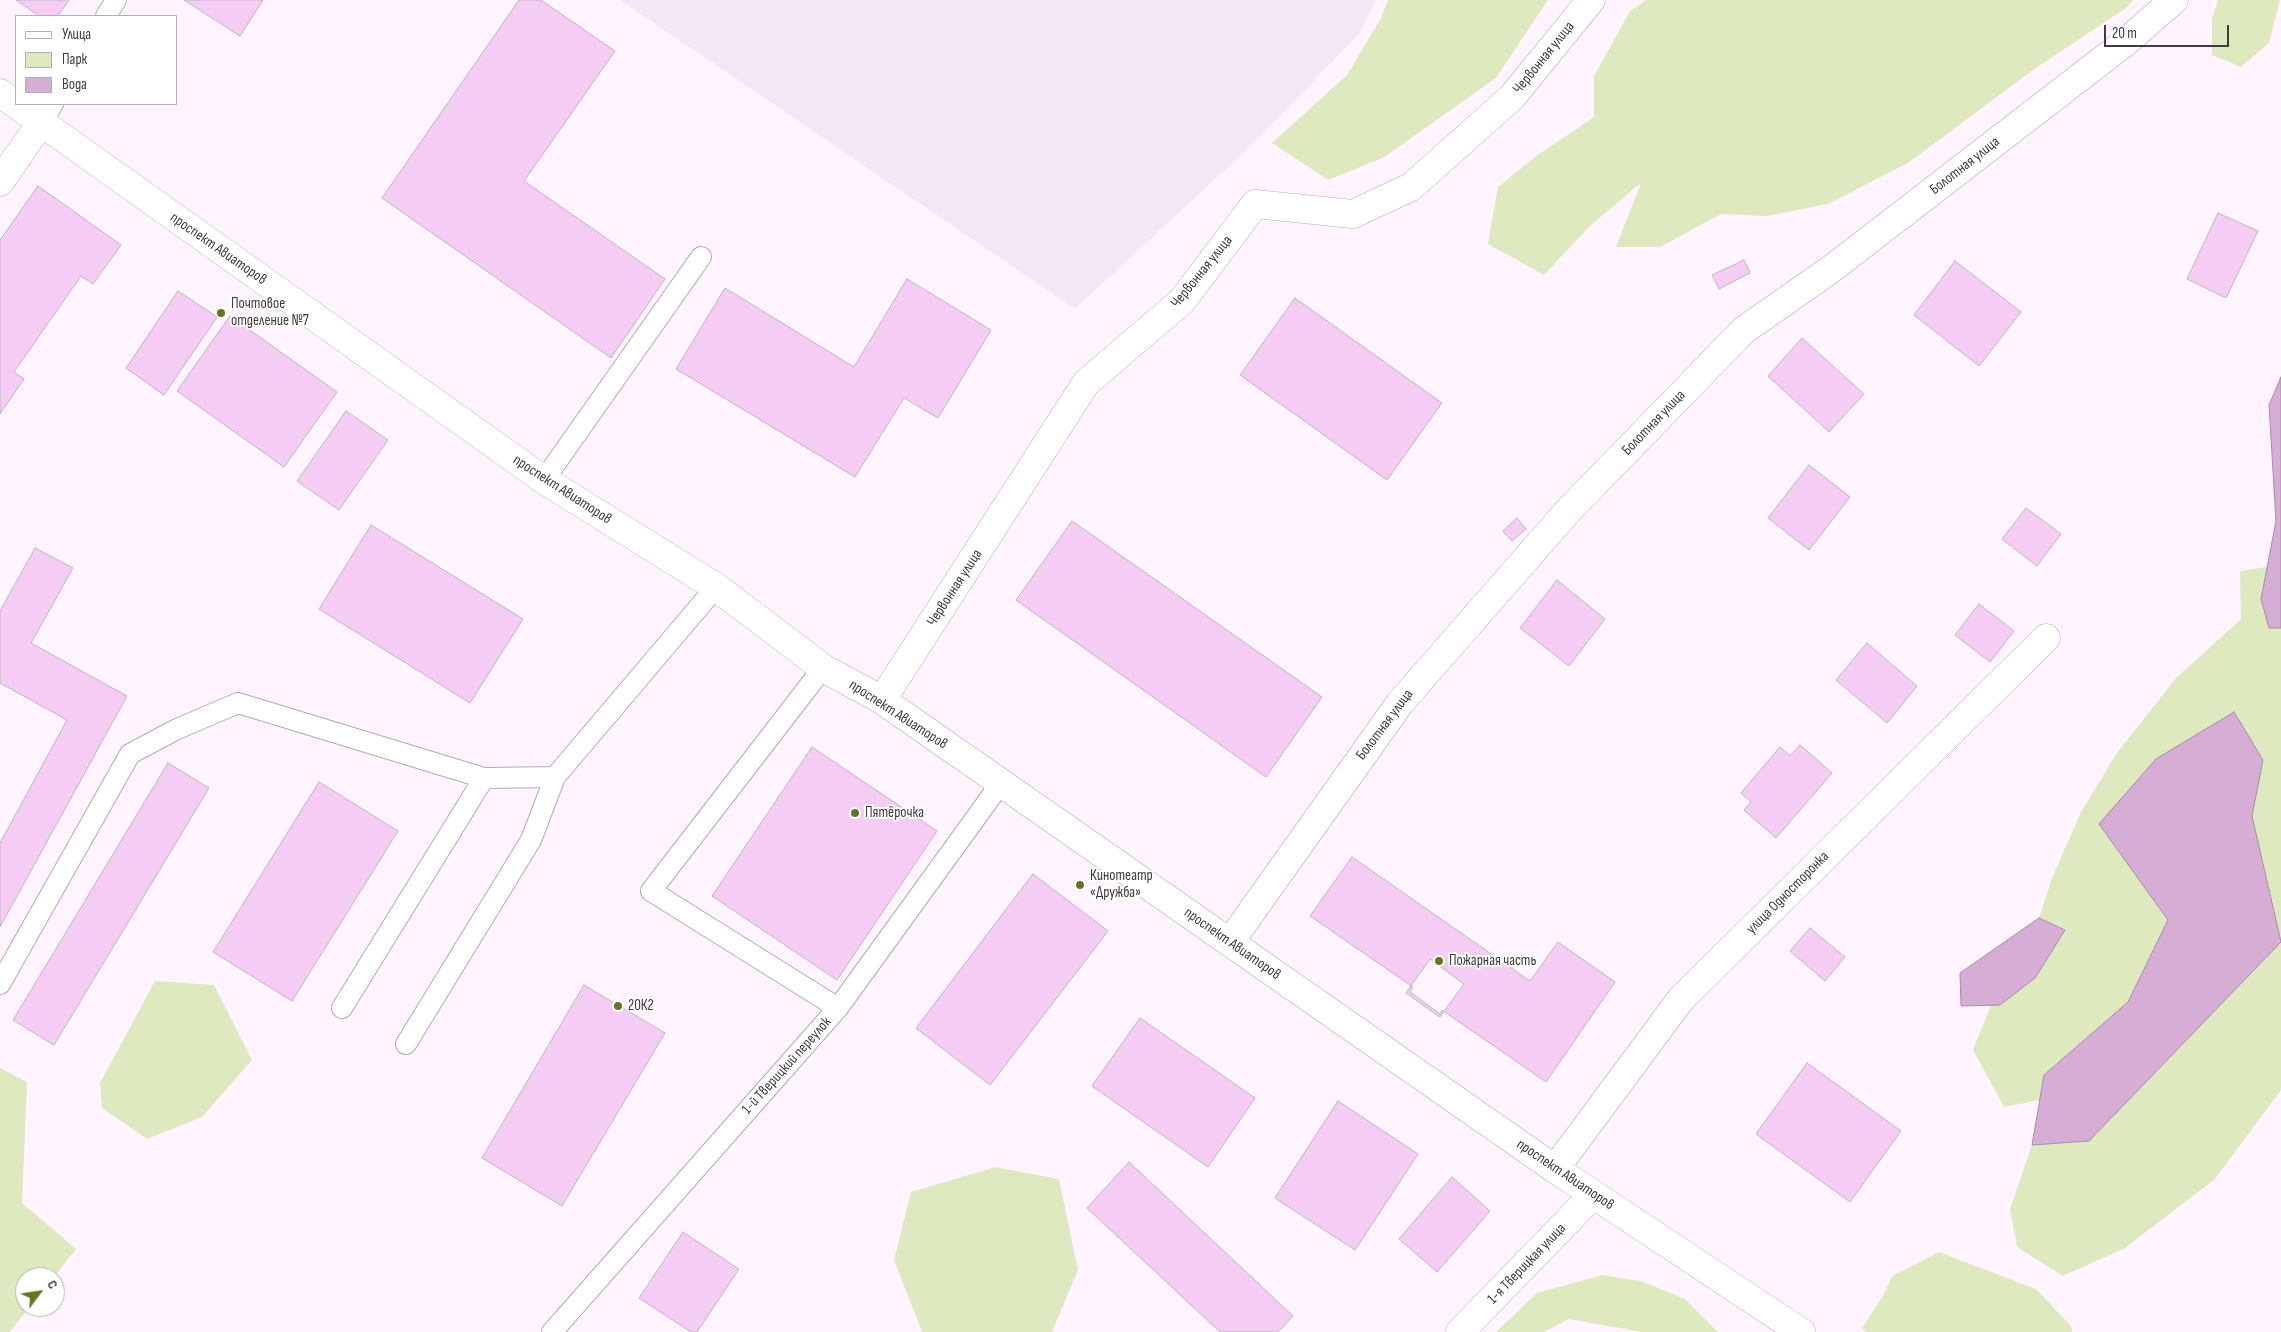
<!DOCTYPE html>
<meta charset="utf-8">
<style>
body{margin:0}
#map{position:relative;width:2281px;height:1332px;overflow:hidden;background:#fff4ff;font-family:"Sofia Sans Condensed",sans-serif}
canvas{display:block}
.legend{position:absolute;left:15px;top:15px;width:162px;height:90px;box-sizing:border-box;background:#fff;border:1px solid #b2b1b2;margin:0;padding:6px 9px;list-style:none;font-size:15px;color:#3f3b3f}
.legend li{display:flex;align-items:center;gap:10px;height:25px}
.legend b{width:25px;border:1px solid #b2b1b2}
.north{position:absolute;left:15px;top:1267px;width:50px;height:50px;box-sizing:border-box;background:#fff;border:1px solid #b2b1b2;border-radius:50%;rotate:59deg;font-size:14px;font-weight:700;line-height:20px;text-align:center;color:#3f3b3f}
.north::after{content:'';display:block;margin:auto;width:18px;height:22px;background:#667522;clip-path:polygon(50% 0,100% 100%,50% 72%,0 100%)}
.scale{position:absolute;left:2104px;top:25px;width:125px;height:22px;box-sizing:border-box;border:2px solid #3f3b3f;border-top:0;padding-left:6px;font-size:15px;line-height:18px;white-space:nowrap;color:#3f3b3f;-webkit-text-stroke:4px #fff;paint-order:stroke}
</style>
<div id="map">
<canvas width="2281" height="1332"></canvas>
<ul class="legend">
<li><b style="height:6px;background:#fff"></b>Улица</li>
<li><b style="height:14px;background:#dee9c0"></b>Парк</li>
<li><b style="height:14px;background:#d5add5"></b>Вода</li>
</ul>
<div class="north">С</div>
<div class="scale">20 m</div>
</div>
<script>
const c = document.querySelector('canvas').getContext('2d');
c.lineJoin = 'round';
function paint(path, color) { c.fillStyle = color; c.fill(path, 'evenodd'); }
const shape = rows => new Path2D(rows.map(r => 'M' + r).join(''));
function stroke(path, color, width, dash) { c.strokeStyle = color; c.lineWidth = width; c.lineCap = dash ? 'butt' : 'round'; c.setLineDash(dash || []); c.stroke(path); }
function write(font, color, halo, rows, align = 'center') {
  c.font = font + ' "Sofia Sans Condensed",sans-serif'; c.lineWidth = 4; c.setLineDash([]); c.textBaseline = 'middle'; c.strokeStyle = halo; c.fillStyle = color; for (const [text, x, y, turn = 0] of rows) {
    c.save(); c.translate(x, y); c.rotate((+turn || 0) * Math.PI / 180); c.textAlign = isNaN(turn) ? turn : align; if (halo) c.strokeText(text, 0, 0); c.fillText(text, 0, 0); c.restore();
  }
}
paint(shape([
 [620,0,1376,0,1360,33,1253,144,1075,309]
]), '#f5e6f5');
paint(shape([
 [1388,0,1548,0,1496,78,1383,158,1328,180,1272,143,1347,75,1381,18],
 [1646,0,2133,0,2126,8,2033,70,1908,163,1828,204,1767,216,1721,214,1660,247,1616,247,1641,183,1591,225,1544,275,1488,244,1498,187,1536,156,1594,117,1594,76,1630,11],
 [2218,0,2280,0,2269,43,2241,67,2212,55,2212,19],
 [2267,567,2261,599,2269,628,2281,628,2281,942,2251,816,2263,760,2234,712,2099,824,2168,920,2128,1002,2044,1075,2040,1100,2004,1107,1973,1050,1991,1005,2000,1005,2065,929,2039,918,2052,878,2081,812,2117,753,2175,679,2241,619,2240,571],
 [2281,942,2281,1090,2215,1179,2125,1248,2063,1276,2017,1247,2010,1209,2032,1145,2089,1141],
 [155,981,214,985,252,1060,202,1117,147,1139,102,1108,100,1083],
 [0,1068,27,1082,22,1203,76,1249,54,1277,25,1277,25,1307,30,1307,10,1332,0,1332],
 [995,1167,1059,1179,1078,1270,1052,1332,922,1332,894,1260,911,1192],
 [1939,1252,2036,1289,2071,1326,2072,1332,1866,1332,1862,1328,1884,1294,1892,1276],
 [1602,1275,1641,1281,1685,1299,1718,1332,1642,1332,1569,1319,1544,1332,1496,1332,1537,1293]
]), '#dee9c0');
const water = shape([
 [2281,377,2281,628,2269,628,2261,599,2276,521,2269,405,2281,377],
 [2234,712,2263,760,2252,816,2281,942,2089,1141,2032,1145,2044,1075,2128,1002,2168,920,2099,824,2156,759,2234,712],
 [2039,918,2065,930,2035,978,2000,1005,1961,1006,1960,973,2039,918]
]);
paint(water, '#d5add5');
stroke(water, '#a88ba8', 1);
const building = shape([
 [16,0,69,0,58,16,39,16,16,0],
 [184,0,263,0,240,36,184,0],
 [519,0,541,0,615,51,524,181,665,279,611,358,382,198,519,0],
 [38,186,121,245,93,284,81,276,14,372,24,379,0,414,0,240,38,186],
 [2218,213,2258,231,2226,298,2187,279,2218,213],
 [1744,260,1750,273,1719,289,1712,275,1744,260],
 [1955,261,2021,312,1979,366,1914,315,1955,261],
 [907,279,991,330,938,418,904,398,855,477,676,369,725,288,854,367,907,279],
 [178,291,217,317,164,395,126,368,178,291],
 [1295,298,1442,403,1387,480,1240,375,1295,298],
 [230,316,337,392,284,467,177,391,230,316],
 [1802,338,1864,394,1829,432,1768,376,1802,338],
 [346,411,388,440,339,510,297,481,346,411],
 [1809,465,1850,497,1809,550,1768,518,1809,465],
 [2026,508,2061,534,2037,566,2002,539,2026,508],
 [1517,518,1526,529,1512,541,1503,531,1517,518],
 [1072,521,1322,697,1266,777,1016,600,1072,521],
 [371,525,523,619,470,703,319,609,371,525],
 [35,548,73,568,31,643,127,696,0,927,0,843,67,720,0,683,0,611,35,548],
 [1557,580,1605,619,1569,666,1520,628,1557,580],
 [1979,604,2014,631,1990,662,1955,635,1979,604],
 [1867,643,1917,686,1887,723,1836,680,1867,643],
 [1800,745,1832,773,1776,838,1744,810,1751,802,1741,793,1780,747,1790,756,1800,745],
 [812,747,937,831,837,980,712,896,812,747],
 [168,763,209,788,54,1045,13,1020,168,763],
 [319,782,398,831,292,1001,213,952,319,782],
 [1352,857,1530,981,1558,942,1615,982,1546,1082,1442,1010,1440,1014,1410,992,1413,987,1310,916,1352,857],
 [1033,874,1108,931,990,1085,916,1028,1033,874],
 [1810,928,1845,957,1825,981,1790,951,1810,928],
 [1430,959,1464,984,1440,1017,1406,993,1430,959],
 [584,985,665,1033,562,1206,482,1158,584,985],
 [1140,1018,1255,1098,1208,1167,1092,1086,1140,1018],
 [1807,1063,1901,1131,1850,1202,1756,1134,1807,1063],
 [1338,1101,1418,1154,1355,1250,1275,1198,1338,1101],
 [1129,1162,1293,1316,1278,1332,1220,1332,1087,1208,1129,1162],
 [1452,1177,1490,1211,1437,1272,1399,1239,1452,1177],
 [683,1232,739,1269,697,1332,691,1332,639,1298,683,1232]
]);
paint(building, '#f4ccf4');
stroke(building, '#bfb5bf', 1);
const lane = shape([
 [106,16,116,0],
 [40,124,53,104],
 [544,480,701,257],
 [823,668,651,891,838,1008],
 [0,984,130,754,175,730,238,703,484,778,555,777,716,587],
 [342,1008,484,778],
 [406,1044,531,840,555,777],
 [552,1332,838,1008,1001,783]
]);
const street = shape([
 [0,182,40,124],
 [882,700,1086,383,1182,301,1255,204,1353,214,1411,187,1512,97,1591,0],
 [1230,942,1400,703,1568,511,1744,330,1830,270,2127,41,2174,0],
 [1555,1169,1681,999,2046,638],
 [1460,1332,1593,1195]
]);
const secondary = shape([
 [0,93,544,480,716,587,823,668,882,700,1555,1169,1801,1332]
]);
stroke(lane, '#b3a9b3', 22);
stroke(street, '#b3a9b3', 29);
stroke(secondary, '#b3a9b3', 29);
stroke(lane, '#fff', 20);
stroke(street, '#fff', 28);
stroke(secondary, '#fff', 28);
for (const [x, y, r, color] of [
 [221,313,5,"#667522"],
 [855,813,5,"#667522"],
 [1080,885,5,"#667522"],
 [1439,961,5,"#667522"],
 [618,1006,5,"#667522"]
]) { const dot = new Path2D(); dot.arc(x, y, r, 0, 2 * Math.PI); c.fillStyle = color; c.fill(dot); stroke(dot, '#fff', 2); }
write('15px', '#3f3b3f', '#fff', [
 ["Червонная улица",1544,58,-51],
 ["Болотная улица",1965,166,-38],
 ["проспект Авиаторов",218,249,35],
 ["Червонная улица",1202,272,-51],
 ["Болотная улица",1654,423,-46],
 ["проспект Авиаторов",562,490,33],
 ["Червонная улица",955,588,-57],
 ["проспект Авиаторов",898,715,33],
 ["Болотная улица",1385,725,-53],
 ["улица Односторонка",1788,893,-45],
 ["проспект Авиаторов",1232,944,35],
 ["1-й Тверицкий переулок",787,1066,-48],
 ["проспект Авиаторов",1565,1175,34],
 ["1-я Тверицкая улица",1527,1264,-46]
]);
write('15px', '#3f3b3f', '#fff', [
 ["Почтовое",231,304],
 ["отделение №7",231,321],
 ["Пятёрочка",865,813],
 ["Кинотеатр",1090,876],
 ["«Дружба»",1090,893],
 ["Пожарная часть",1449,961],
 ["20К2",628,1006]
], 'left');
</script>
